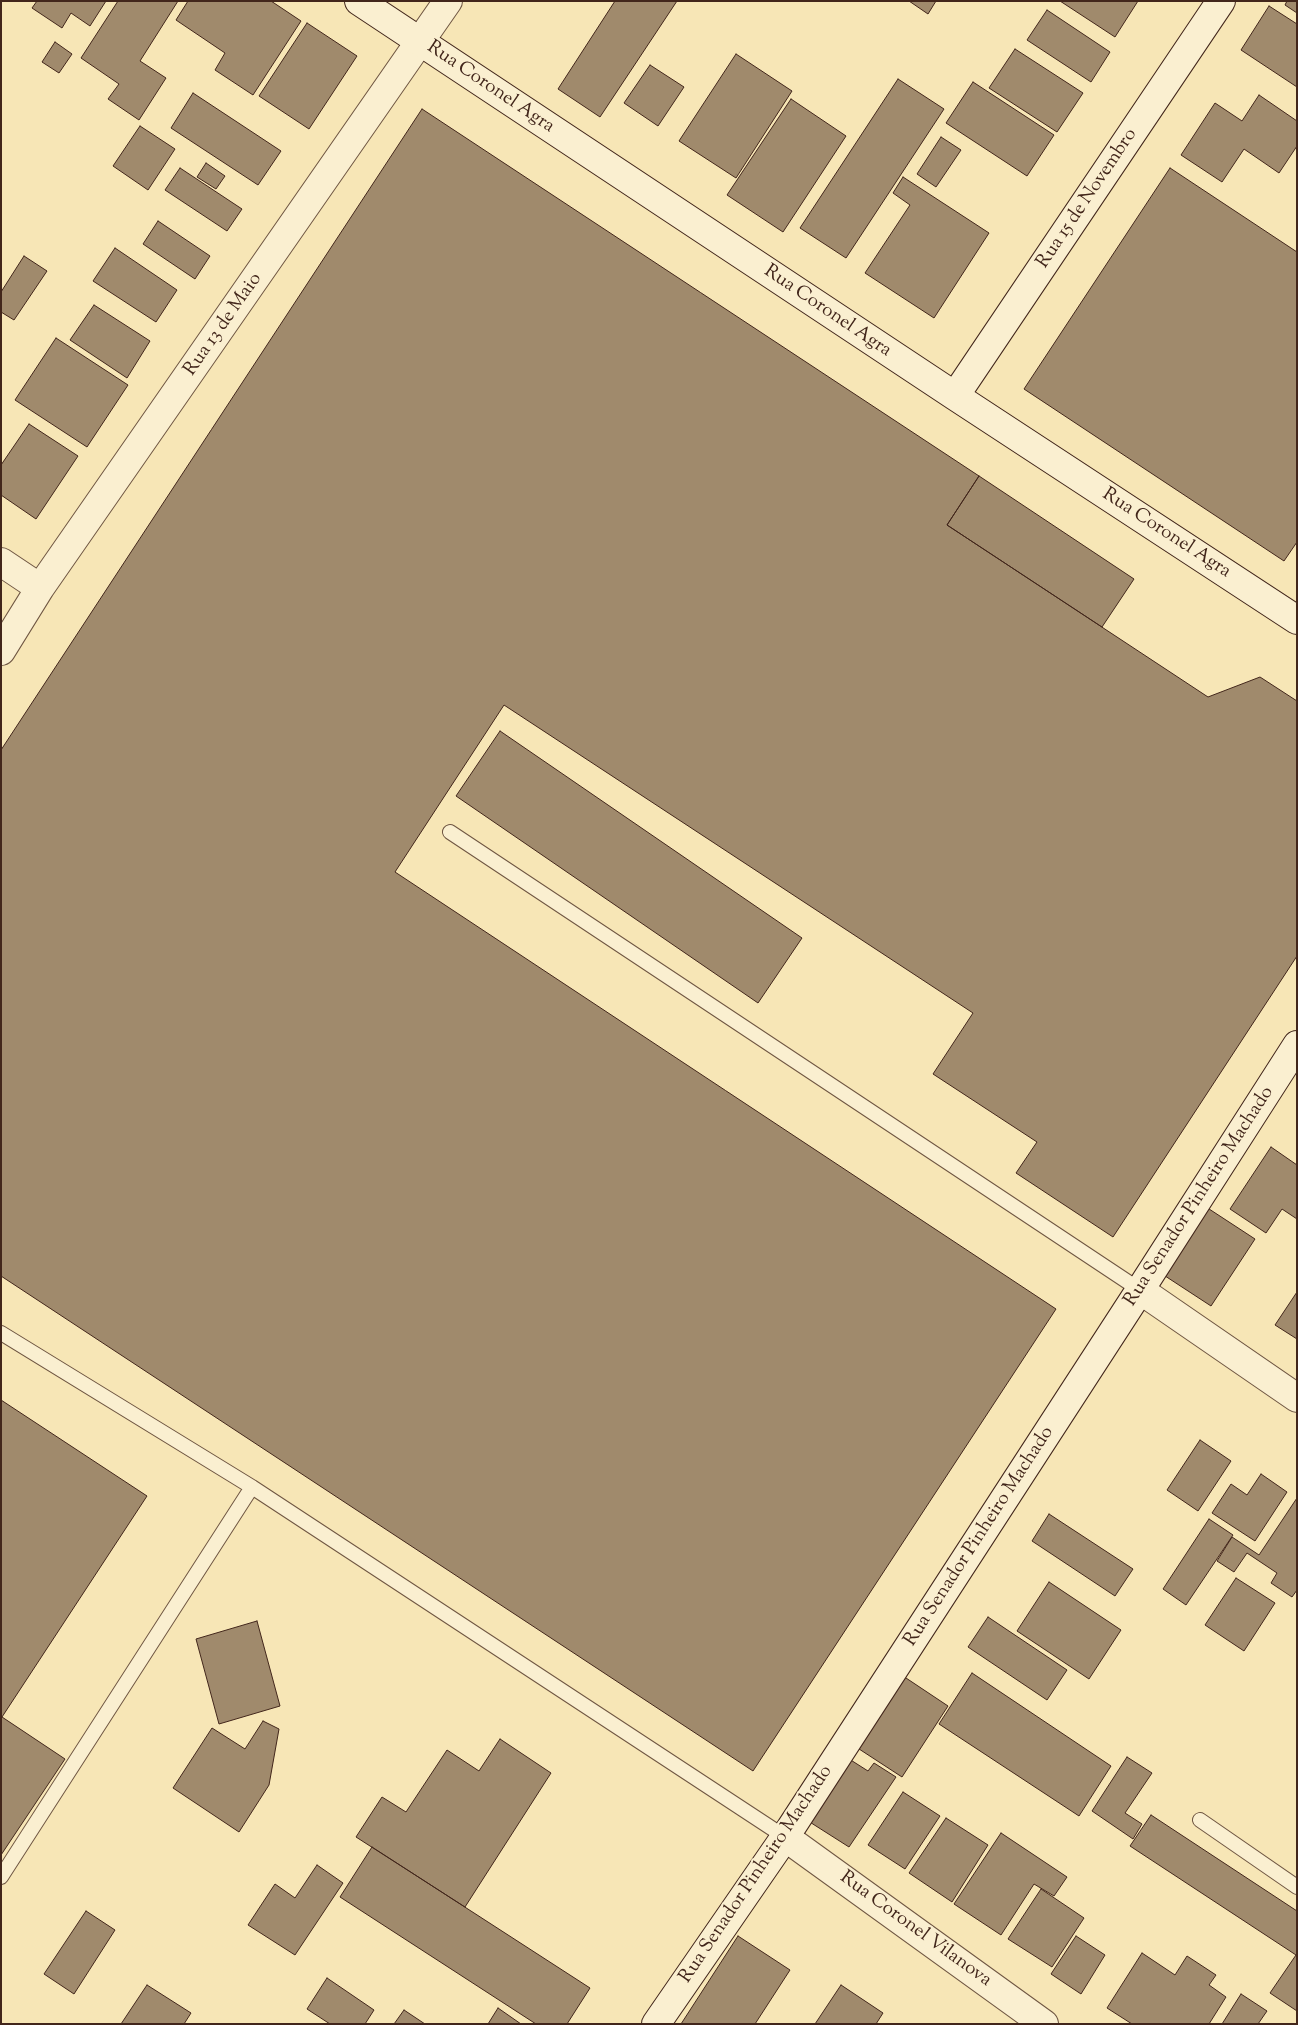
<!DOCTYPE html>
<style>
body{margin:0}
#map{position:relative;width:1298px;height:2025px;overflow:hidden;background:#f7e6b6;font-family:"Sorts Mill Goudy",serif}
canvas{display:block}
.frame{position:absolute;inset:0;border:2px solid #42261b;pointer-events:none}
</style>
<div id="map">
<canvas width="1298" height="2025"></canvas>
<div class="frame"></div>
</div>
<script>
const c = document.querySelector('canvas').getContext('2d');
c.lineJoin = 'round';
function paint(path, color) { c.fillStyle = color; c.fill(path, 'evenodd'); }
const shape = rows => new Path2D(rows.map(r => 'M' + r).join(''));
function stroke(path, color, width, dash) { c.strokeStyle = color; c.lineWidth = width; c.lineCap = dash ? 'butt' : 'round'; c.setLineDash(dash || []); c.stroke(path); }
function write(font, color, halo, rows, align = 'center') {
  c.font = font + ' "Sorts Mill Goudy",serif'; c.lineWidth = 4; c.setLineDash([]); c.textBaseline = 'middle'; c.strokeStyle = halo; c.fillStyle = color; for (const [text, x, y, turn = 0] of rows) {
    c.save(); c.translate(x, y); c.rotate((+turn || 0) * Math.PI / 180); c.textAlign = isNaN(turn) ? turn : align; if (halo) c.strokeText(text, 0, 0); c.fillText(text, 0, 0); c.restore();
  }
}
const building = shape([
 [37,1,106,1,90,26,71,13,62,28,32,8,37,1],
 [118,1,178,1,140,61,166,78,139,120,108,99,119,84,81,58,118,1],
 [188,1,271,1,301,21,253,95,215,70,225,53,176,20,188,1],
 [677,1,600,117,558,89,615,1,677,1],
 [909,1,936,1,928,14,909,1],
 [1060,1,1138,1,1115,37,1060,1],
 [1287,1,1297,1,1297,13,1285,5,1287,1],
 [1269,6,1297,24,1297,87,1241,50,1269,6],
 [1047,10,1110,52,1091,82,1027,40,1047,10],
 [307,23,357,56,309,129,259,96,307,23],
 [55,42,72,54,59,73,42,62,55,42],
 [1015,49,1083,93,1057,132,989,88,1015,49],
 [736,54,792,91,736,178,679,141,736,54],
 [650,65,684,87,658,126,624,103,650,65],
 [898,79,944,109,846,258,800,228,898,79],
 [973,82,1054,135,1027,176,946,123,973,82],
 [193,93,281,151,258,185,171,128,193,93],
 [1259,95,1297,121,1297,146,1279,173,1244,149,1222,182,1181,155,1215,103,1242,121,1259,95],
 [791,99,846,136,783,232,727,195,791,99],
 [422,109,979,476,947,525,1208,697,1260,677,1297,701,1297,956,1113,1237,1016,1173,1037,1142,933,1074,973,1013,504,705,395,872,1056,1309,753,1771,1,1276,1,750,422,109],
 [140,126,175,149,148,190,113,166,140,126],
 [941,137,961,150,936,187,917,174,941,137],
 [206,163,225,176,216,189,197,177,206,163],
 [180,168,242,209,227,231,165,190,180,168],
 [1170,168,1297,252,1297,542,1284,561,1024,389,1170,168],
 [903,177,989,233,934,318,865,273,910,205,893,193,903,177],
 [158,221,210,256,195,279,143,244,158,221],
 [115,248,177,290,156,322,93,281,115,248],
 [24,256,47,271,14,320,1,312,1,292,24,256],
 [94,305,150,341,127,378,70,340,94,305],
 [56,338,128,385,87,447,15,400,56,338],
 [29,424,78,456,36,519,1,495,1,465,29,424],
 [979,476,1134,579,1102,627,947,525,979,476],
 [500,731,802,938,758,1003,456,796,500,731],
 [1271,1147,1297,1165,1297,1219,1282,1209,1266,1233,1230,1209,1271,1147],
 [1203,1205,1255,1239,1211,1306,1159,1272,1203,1205],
 [1297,1292,1297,1339,1275,1325,1297,1292],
 [1,1400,147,1496,2,1717,65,1759,1,1855,1,1400],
 [1200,1440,1231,1461,1198,1511,1167,1490,1200,1440],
 [1261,1474,1287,1492,1255,1541,1212,1513,1231,1484,1247,1495,1261,1474],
 [1297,1498,1297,1590,1292,1597,1271,1583,1277,1573,1247,1553,1234,1572,1217,1561,1232,1537,1259,1555,1297,1498],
 [1049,1514,1133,1569,1115,1596,1032,1541,1049,1514],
 [1209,1519,1233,1535,1186,1605,1163,1589,1209,1519],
 [1236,1578,1275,1603,1244,1651,1205,1625,1236,1578],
 [1049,1582,1121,1630,1089,1679,1017,1631,1049,1582],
 [988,1617,1067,1670,1047,1700,968,1647,988,1617],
 [257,1621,280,1706,219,1724,196,1639,257,1621],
 [972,1673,1111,1766,1079,1816,939,1724,972,1673],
 [903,1676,948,1706,902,1777,856,1747,903,1676],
 [263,1721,279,1729,269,1785,239,1832,173,1788,212,1728,245,1749,263,1721],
 [500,1739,551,1773,465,1907,356,1837,382,1797,406,1812,447,1750,479,1771,500,1739],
 [846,1757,868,1771,874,1763,896,1777,849,1847,805,1819,846,1757],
 [1127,1757,1152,1773,1125,1813,1142,1824,1133,1839,1092,1811,1127,1757],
 [903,1792,940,1816,905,1869,868,1845,903,1792],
 [1151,1815,1297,1911,1297,2011,1270,1993,1296,1955,1130,1846,1151,1815],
 [946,1818,988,1845,952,1902,909,1873,946,1818],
 [1001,1833,1067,1877,1054,1896,1034,1884,1001,1935,954,1904,1001,1833],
 [372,1847,590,1988,567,2024,536,2024,340,1897,372,1847],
 [317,1865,343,1883,295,1955,248,1925,275,1884,295,1898,317,1865],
 [1041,1889,1084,1918,1052,1967,1008,1939,1041,1889],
 [86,1911,115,1930,74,1994,44,1974,86,1911],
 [738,1936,790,1970,755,2024,681,2024,738,1936],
 [1076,1936,1105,1955,1081,1994,1051,1974,1076,1936],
 [1142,1953,1175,1975,1187,1956,1216,1975,1209,1985,1226,1997,1209,2024,1132,2024,1107,2008,1142,1953],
 [327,1978,374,2010,365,2024,330,2024,307,2009,327,1978],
 [147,1985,191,2013,184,2024,121,2024,147,1985],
 [841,1985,883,2013,876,2024,815,2024,841,1985],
 [1241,1994,1267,2011,1258,2024,1222,2024,1241,1994],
 [498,2008,521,2024,488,2024,498,2008],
 [404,2010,425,2024,394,2024,404,2010]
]);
paint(building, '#a08a6c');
stroke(building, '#42261b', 1);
const lane = shape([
 [450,832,1140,1290],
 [1,1333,252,1487,785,1837],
 [1200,1820,1297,1887],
 [1,1877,252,1487]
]);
const street = shape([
 [1,562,40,588],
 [1,651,40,588,448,1],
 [1140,1290,1297,1398],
 [785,1837,1044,2024]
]);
const secondary = shape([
 [359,1,955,396,1297,620],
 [955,396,1221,1],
 [656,2024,785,1837,1140,1290,1297,1045]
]);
stroke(lane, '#6f5642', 16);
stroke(street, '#6f5642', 30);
stroke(secondary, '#42261b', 30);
stroke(lane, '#faefd0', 14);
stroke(street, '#faefd0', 28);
stroke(secondary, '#faefd0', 28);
write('19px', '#42261b', '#faefd0', [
 ["Rua Coronel Agra",490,88,34],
 ["Rua 15 de Novembro",1088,199,-56],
 ["Rua Coronel Agra",827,312,34],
 ["Rua 13 de Maio",224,325,-55],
 ["Rua Coronel Agra",1166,534,33],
 ["Rua Senador Pinheiro Machado",1200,1197,-57],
 ["Rua Senador Pinheiro Machado",980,1537,-57],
 ["Rua Senador Pinheiro Machado",757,1875,-56],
 ["Rua Coronel Vilanova",915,1930,36]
]);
</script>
